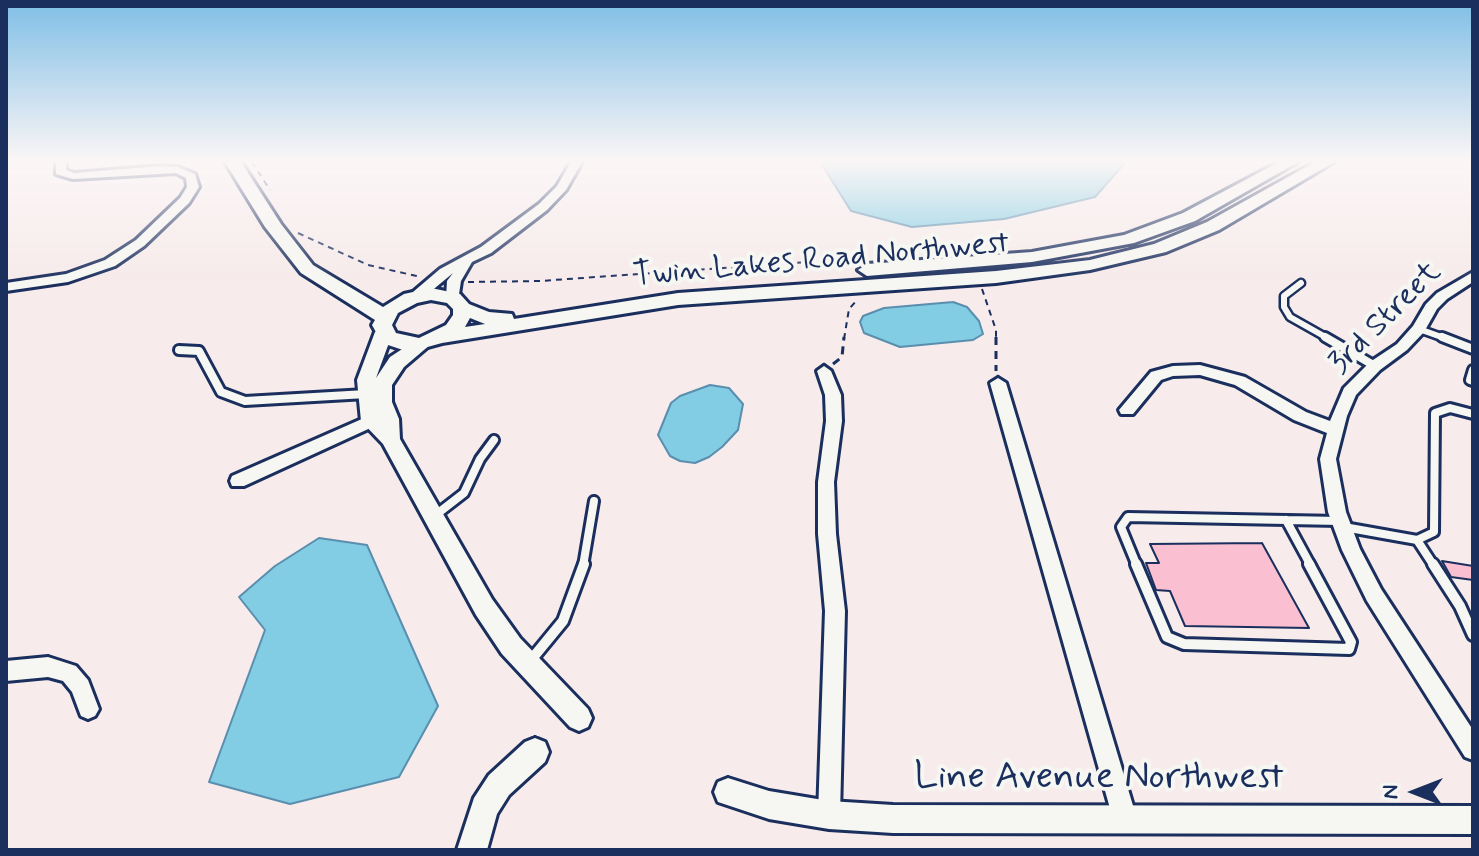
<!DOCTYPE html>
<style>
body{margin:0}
#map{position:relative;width:1479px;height:856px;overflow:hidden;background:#f7ebeb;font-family:Mynerve,sans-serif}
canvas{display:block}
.frame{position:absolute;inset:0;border:8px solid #1b2f5e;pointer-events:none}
.north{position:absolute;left:1375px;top:752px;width:80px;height:80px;-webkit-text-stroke:6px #f6f6f2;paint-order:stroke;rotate:270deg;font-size:22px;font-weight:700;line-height:32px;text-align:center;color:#1b2f5e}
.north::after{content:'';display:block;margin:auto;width:28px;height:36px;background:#1b2f5e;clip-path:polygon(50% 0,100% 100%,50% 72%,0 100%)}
</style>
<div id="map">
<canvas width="1479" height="856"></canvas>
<div class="frame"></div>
<div class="north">N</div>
</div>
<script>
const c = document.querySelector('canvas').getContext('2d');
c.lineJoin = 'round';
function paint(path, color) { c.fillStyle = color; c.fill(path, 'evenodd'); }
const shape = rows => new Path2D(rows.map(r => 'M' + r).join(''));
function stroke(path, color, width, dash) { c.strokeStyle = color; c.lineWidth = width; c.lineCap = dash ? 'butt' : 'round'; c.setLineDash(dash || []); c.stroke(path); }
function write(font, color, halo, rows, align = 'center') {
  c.font = font + ' Mynerve,sans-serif'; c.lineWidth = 8; c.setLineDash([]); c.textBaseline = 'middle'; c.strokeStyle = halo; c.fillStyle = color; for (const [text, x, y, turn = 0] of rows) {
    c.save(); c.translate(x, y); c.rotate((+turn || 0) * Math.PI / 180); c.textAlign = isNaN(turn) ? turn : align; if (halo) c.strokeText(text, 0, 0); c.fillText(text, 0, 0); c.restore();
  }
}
const water = shape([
 [825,162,1120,162,1124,164,1095,197,1004,219,912,227,851,211,822,165,825,162],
 [953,302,967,307,979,321,983,334,973,340,900,347,864,333,860,322,863,316,884,308,953,302],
 [710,385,729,388,743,404,738,430,722,447,709,457,695,463,680,461,670,456,658,435,671,403,680,396,710,385],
 [319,538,367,545,438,706,399,777,290,804,209,782,265,630,239,597,275,566,319,538]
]);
paint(water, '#82cde3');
stroke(water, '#598eae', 2);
const building = shape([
 [1262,543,1309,628,1185,626,1170,591,1156,590,1146,563,1159,563,1150,544,1262,543],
 [1442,561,1473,566,1473,580,1451,577,1442,561]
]);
paint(building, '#fac0d1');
stroke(building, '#1b2f5e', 2);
const serviceFar2 = shape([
 [1301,283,1284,296,1284,307,1290,317,1329,339],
 [1419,329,1447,339]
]);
const serviceFar1 = shape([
 [1325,337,1375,366],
 [1442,337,1473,349],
 [179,350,199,351,221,392,245,401,366,394],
 [1473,370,1470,380,1473,381],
 [433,517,464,493,480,459,494,440],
 [1286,520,1311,566],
 [1344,527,1417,540,1434,566],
 [1417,540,1434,532,1435,413,1450,408,1473,414],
 [583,566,594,501],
 [1137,566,1121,527,1128,517,1340,521]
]);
const service = shape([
 [1136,564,1167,637,1184,644,1349,649,1351,642,1309,564],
 [1433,564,1460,606,1473,635],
 [531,660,563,621,584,564]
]);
const minor = shape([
 [56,162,66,162,66,170,74,173,160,166,178,167,195,174,199,187,189,203,144,246,115,266,68,282,6,291,6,283,66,274,105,260,136,240,180,198,187,187,186,178,176,173,73,179,56,174,56,162],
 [571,162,582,162,566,190,547,210,491,253,472,262,461,281,458,301,448,301,446,298,447,281,453,273,423,298,413,298,413,292,440,269,481,247,539,204,557,186,571,162],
 [1473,272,1473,282,1447,299,1437,309,1424,332,1407,350,1380,370,1356,395,1347,416,1336,459,1346,512,1360,549,1381,589,1473,730,1473,760,1465,757,1367,601,1342,550,1328,512,1320,459,1327,433,1294,420,1235,385,1200,375,1173,376,1161,380,1133,414,1121,414,1119,410,1151,372,1173,366,1200,365,1245,377,1306,412,1330,421,1344,388,1370,362,1397,344,1413,326,1426,304,1437,293,1473,272],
 [824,366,831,371,841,395,842,421,834,482,836,534,845,611,840,815,837,823,829,826,821,823,818,815,825,611,818,534,818,482,826,421,825,395,817,371,824,366],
 [998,378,1006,383,1137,819,1133,827,1125,831,1117,827,1113,819,990,383,998,378],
 [371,415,377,417,379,421,377,425,244,486,232,486,230,481,232,476,371,415],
 [48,657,76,666,88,680,99,709,95,716,88,719,81,716,72,692,63,681,48,677,6,681,6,661,48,657]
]);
const tertiary = shape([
 [384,326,393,332,376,378,390,357,416,340,422,338,431,344,404,367,392,385,392,402,399,419,400,439,492,599,520,638,588,709,592,718,588,727,579,731,570,727,502,654,476,615,383,444,361,421,357,380,375,332,384,326],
 [535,738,545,742,549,752,545,762,509,795,497,814,487,850,457,850,474,798,489,775,525,742,535,738],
 [728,778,769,791,829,801,893,805,1473,806,1473,834,893,833,829,829,769,819,718,802,714,792,718,782,728,778]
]);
const secondary = shape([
 [225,162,241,162,281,224,313,265,383,307,404,294,431,288,460,294,469,304,489,312,512,314,514,319,678,293,996,271,1090,260,1154,244,1207,222,1315,162,1334,162,1219,230,1166,252,1090,270,996,283,678,305,442,343,409,352,382,343,372,325,375,320,301,273,265,227,225,162],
 [431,300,447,303,453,309,453,315,446,325,419,338,396,333,392,325,398,313,417,303,431,300],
 [470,318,485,324,465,327,470,318],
 [1279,162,1298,162,1195,221,1134,243,1032,262,867,276,858,270,867,264,1032,252,1124,235,1183,213,1279,162]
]);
stroke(serviceFar2, '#1b2f5e', 11);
stroke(serviceFar1, '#1b2f5e', 14);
stroke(service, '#1b2f5e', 16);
stroke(minor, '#1b2f5e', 6);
stroke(tertiary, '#1b2f5e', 6);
stroke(secondary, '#1b2f5e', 6);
stroke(shape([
 [252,162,270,190],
 [298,233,368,265,421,277],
 [468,282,540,281,864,258],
 [982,289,996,330,996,339],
 [844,339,849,309,857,300]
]), '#1b2f5e', 2, [6, 5]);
stroke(shape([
 [996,337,996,371],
 [833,364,842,357,844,337]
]), '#1b2f5e', 3, [8, 6]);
stroke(serviceFar2, '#f6f6f2', 6);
stroke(serviceFar1, '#f6f6f2', 8);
stroke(service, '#f6f6f2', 10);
paint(minor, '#f6f6f2');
paint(tertiary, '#f6f6f2');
paint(secondary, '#f6f6f2');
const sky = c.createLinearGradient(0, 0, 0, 282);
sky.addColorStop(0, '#7fbee6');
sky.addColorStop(0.57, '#fbf6f6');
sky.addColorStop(1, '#fbf6f600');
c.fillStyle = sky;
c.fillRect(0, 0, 1479, 282);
write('32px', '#1b2f5e', '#f6f6f2', [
 ["Twin Lakes Road Northwest",821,261,-5],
 ["3rd Street",1386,319,-45]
]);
write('38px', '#1b2f5e', '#f6f6f2', [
 ["Line Avenue Northwest",1099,779]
]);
</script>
